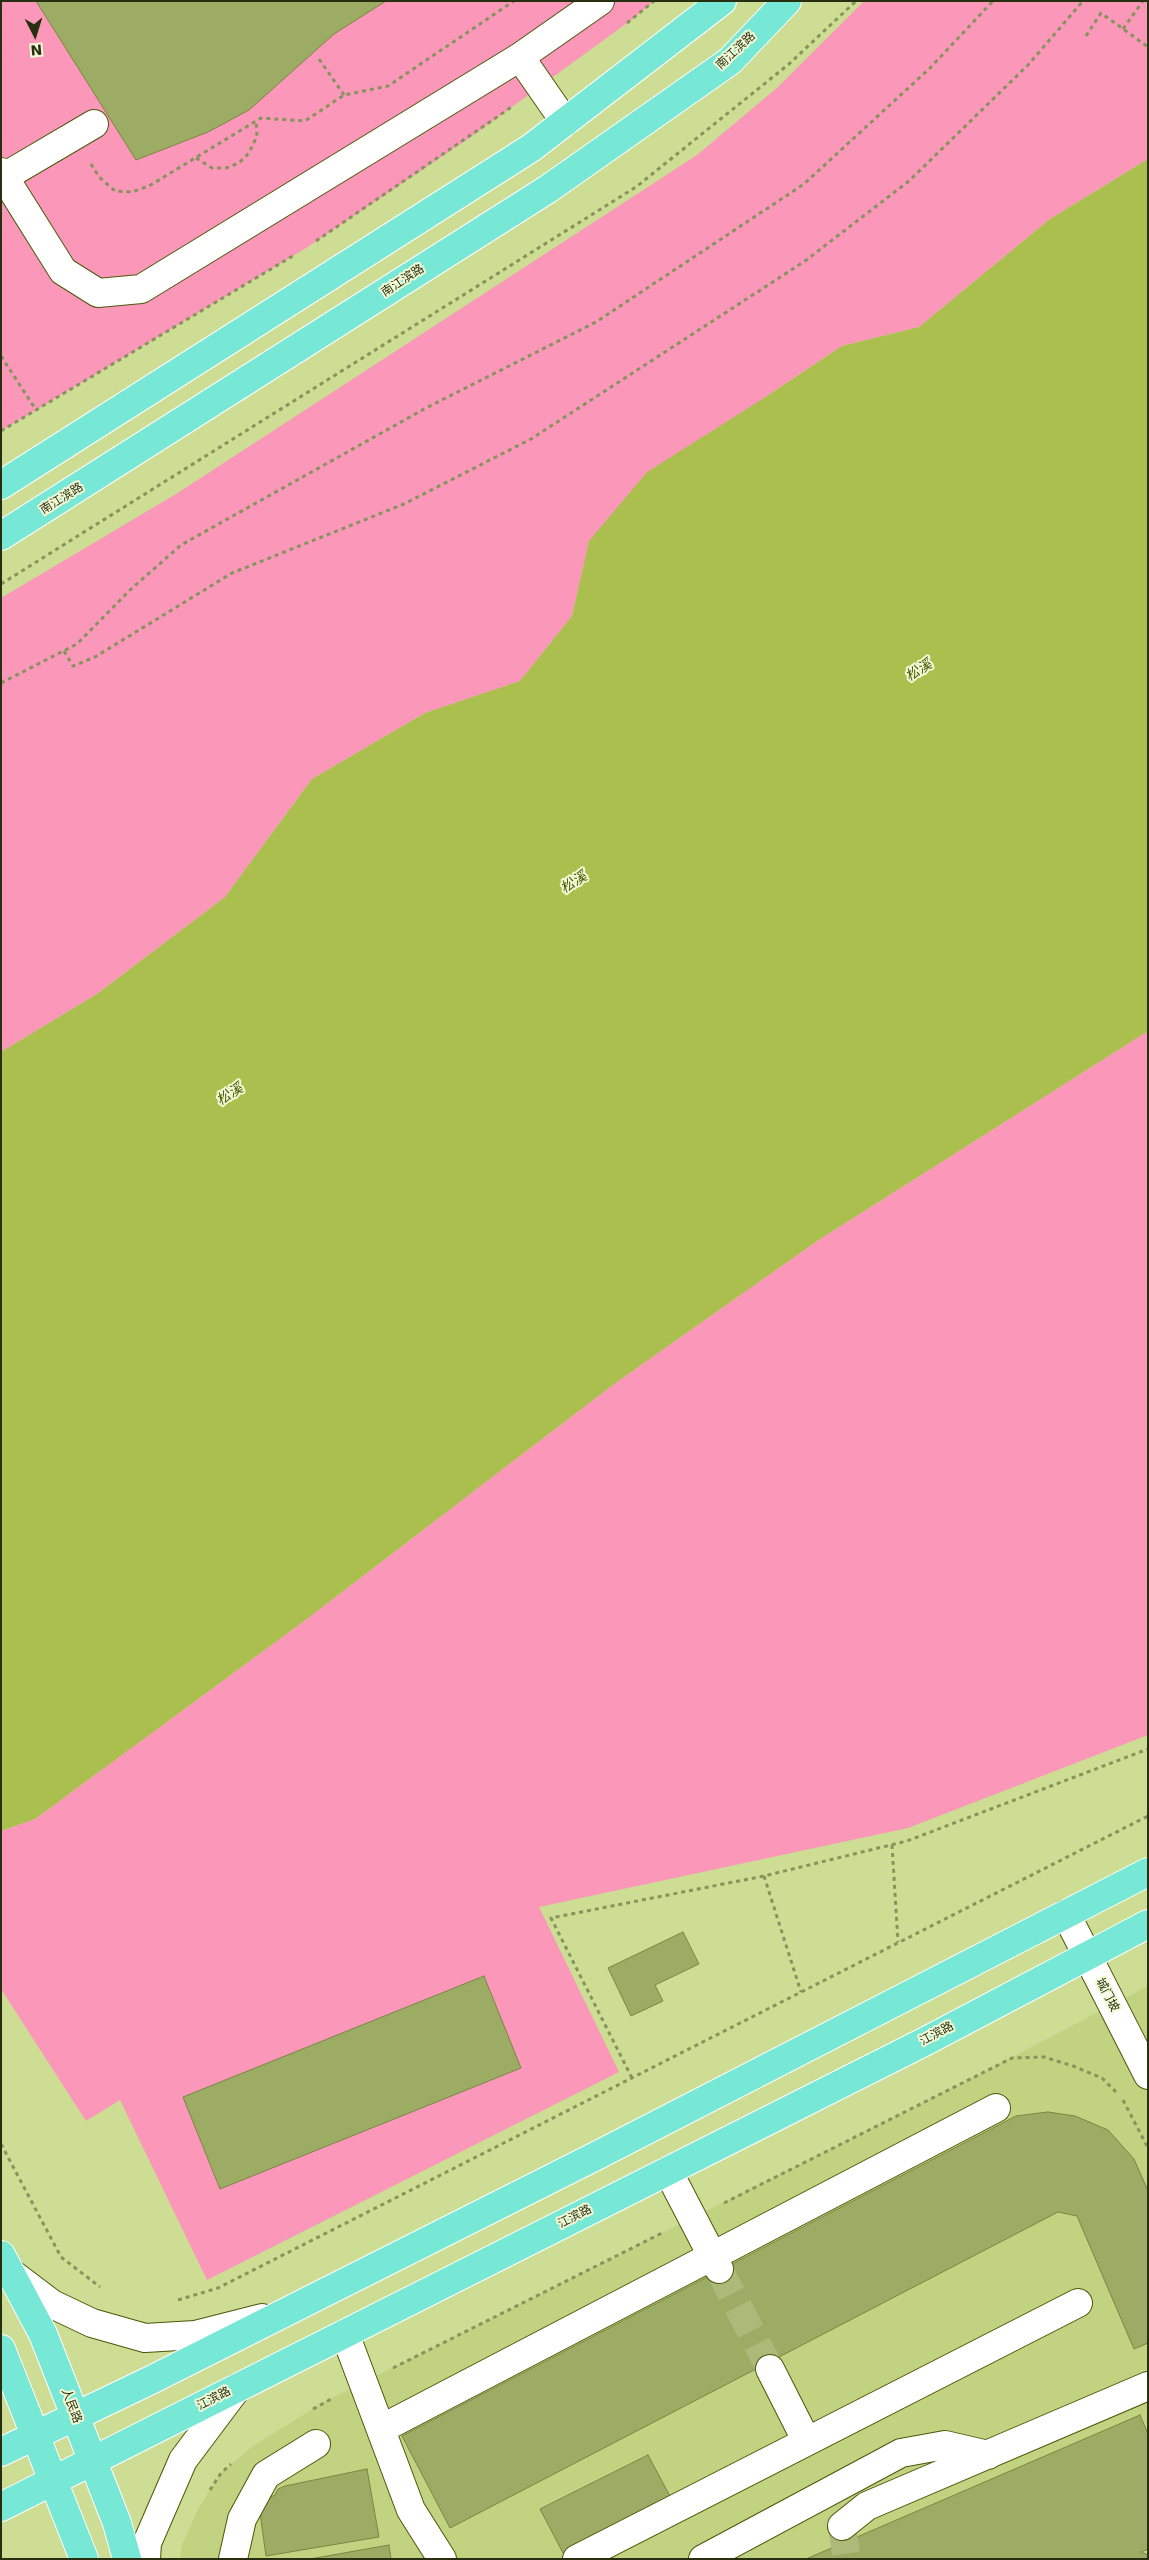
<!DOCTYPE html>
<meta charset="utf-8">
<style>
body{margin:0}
#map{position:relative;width:1149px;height:2560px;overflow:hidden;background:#cddd93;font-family:"DejaVu Sans",sans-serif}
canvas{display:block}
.frame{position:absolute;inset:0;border:2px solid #282e10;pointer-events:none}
.north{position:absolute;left:10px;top:10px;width:50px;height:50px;-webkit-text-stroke:4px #f1f9d5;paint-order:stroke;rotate:175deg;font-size:14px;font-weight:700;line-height:20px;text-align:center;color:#282e10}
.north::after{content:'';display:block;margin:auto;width:18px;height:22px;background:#282e10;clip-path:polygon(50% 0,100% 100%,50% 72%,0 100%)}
</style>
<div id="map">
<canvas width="1149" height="2560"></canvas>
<div class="frame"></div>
<div class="north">N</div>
</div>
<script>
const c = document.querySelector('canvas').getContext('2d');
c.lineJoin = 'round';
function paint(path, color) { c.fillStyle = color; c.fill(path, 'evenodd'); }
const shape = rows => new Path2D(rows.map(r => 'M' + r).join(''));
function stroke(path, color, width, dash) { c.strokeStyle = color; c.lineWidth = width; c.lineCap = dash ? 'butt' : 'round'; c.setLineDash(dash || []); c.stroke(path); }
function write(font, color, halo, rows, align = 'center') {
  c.font = font + ' "DejaVu Sans","Noto Sans SC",sans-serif'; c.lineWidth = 4; c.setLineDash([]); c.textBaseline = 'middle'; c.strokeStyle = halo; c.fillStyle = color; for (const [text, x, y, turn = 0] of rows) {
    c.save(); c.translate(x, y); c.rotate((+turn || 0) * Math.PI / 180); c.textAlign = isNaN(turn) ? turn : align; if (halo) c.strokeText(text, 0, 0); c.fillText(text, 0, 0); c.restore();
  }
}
paint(shape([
 [1148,1986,1148,2559,180,2559,182,2545,199,2507,221,2473,253,2446,324,2402,974,2077]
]), '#c1d281');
paint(shape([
 [1,1,654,1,634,18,468,139,306,248,1,431],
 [864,1,1148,1,1148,159,1050,219,919,327,842,346,764,398,589,541,572,616,520,681,425,713,312,779,225,897,97,994,1,1052,1,598,176,494,697,155,778,87],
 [1148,1031,1148,1735,908,1828,539,1907,619,2072,207,2280,120,2100,86,2121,1,1989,1,1831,35,1819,304,1621,614,1384,817,1241]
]), '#fb97b9');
paint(shape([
 [1148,159,1148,1031,817,1241,614,1384,304,1621,35,1819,1,1831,1,1052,97,994,225,897,312,779,425,713,520,681,572,616,589,541,647,472,764,398,842,346,919,327,1050,219]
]), '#abbf4f');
const building = shape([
 [36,1,386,1,334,34,249,110,208,132,136,160,36,1],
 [683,1932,699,1964,655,1985,663,2001,631,2016,608,1968,683,1932],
 [484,1976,521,2068,220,2189,183,2097,484,1976],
 [1048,2112,1075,2116,1108,2130,1134,2159,1148,2191,1148,2343,1134,2349,1077,2216,1058,2212,450,2528,402,2436,1016,2116,1048,2112],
 [1140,2415,1148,2434,1148,2549,1141,2552,1148,2555,1148,2559,806,2559,1140,2415],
 [648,2455,671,2498,563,2553,540,2509,648,2455],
 [367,2469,379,2537,266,2556,260,2513,264,2500,275,2495,278,2489,285,2486,367,2469],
 [389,2545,391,2559,310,2559,389,2545]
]);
paint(building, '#9dac64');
stroke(building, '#798740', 1);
stroke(shape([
 [719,2269,770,2369],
 [842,2526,847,2559]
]), '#acba79', 28, [28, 14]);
const minor = shape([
 [520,57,565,122],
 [1,172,63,271,98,293,141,289,520,57,600,1],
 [4,177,94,124],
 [1066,1914,1148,2075],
 [668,2171,719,2269],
 [11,2273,52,2304,92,2323,145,2338,195,2335,262,2318],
 [345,2334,411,2510,442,2559],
 [770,2369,806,2440],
 [381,2429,996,2108],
 [842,2526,867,2506,1148,2386],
 [146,2559,147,2543,183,2460,237,2388],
 [233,2559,242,2519,266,2475,316,2444],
 [577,2559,1078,2303],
 [703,2559,901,2453,945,2445,988,2455]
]);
const major = shape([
 [1,485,531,148,722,1],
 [1,536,548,189,730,61,787,1],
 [1,2255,43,2334,117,2523,127,2559],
 [1,2349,84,2559],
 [1,2452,151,2380,596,2156,1148,1872],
 [1,2507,924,2042,1148,1924]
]);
stroke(minor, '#4c5708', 30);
stroke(major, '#fff', 30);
stroke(shape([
 [627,23,654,1],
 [1123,29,1143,1],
 [1086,36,1101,13,1148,47],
 [319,59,344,95],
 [196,158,212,168,226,168,239,163,249,153,257,136,256,121],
 [91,164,99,177,115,191,132,192,149,186,261,118,305,121,344,95,388,86,514,1],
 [316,241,513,106],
 [1,356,36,410],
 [1,431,296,254],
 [1,584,636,187,789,64,856,1],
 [64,651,73,666,95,657,232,573,404,504,531,439,805,261,909,181,1028,65,1083,1],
 [1,683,77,644,130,590,181,545,426,408,596,322,804,184,930,68,993,1],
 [892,1845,898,1942],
 [764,1876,801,1992],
 [632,2078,551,1918,764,1876,907,1841,1148,1749],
 [1123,2100,1148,2148],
 [1,2144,61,2257,100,2287],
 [724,2203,1012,2058,1044,2057,1073,2066,1102,2078,1116,2092],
 [178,2300,218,2288,1148,1816],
 [393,2368,662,2233],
 [313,2409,333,2398],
 [210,2490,221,2473,231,2464]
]), '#87935c', 3, [4, 4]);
stroke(minor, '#fff', 28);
stroke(major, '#77e7d6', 28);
write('12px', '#282e10', '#f1f9d5', [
 ["南江滨路",736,51,-43],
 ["南江滨路",403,281,-33],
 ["南江滨路",62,499,-32],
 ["城门坡",1107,1995,63],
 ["江滨路",937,2034,-28],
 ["江滨路",575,2217,-27],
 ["江滨路",214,2399,-27],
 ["人民路",71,2406,69]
]);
write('italic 14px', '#4d5902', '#f1f9d5', [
 ["松溪",919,671,-32],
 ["松溪",574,883,-32],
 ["松溪",230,1095,-32]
]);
</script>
